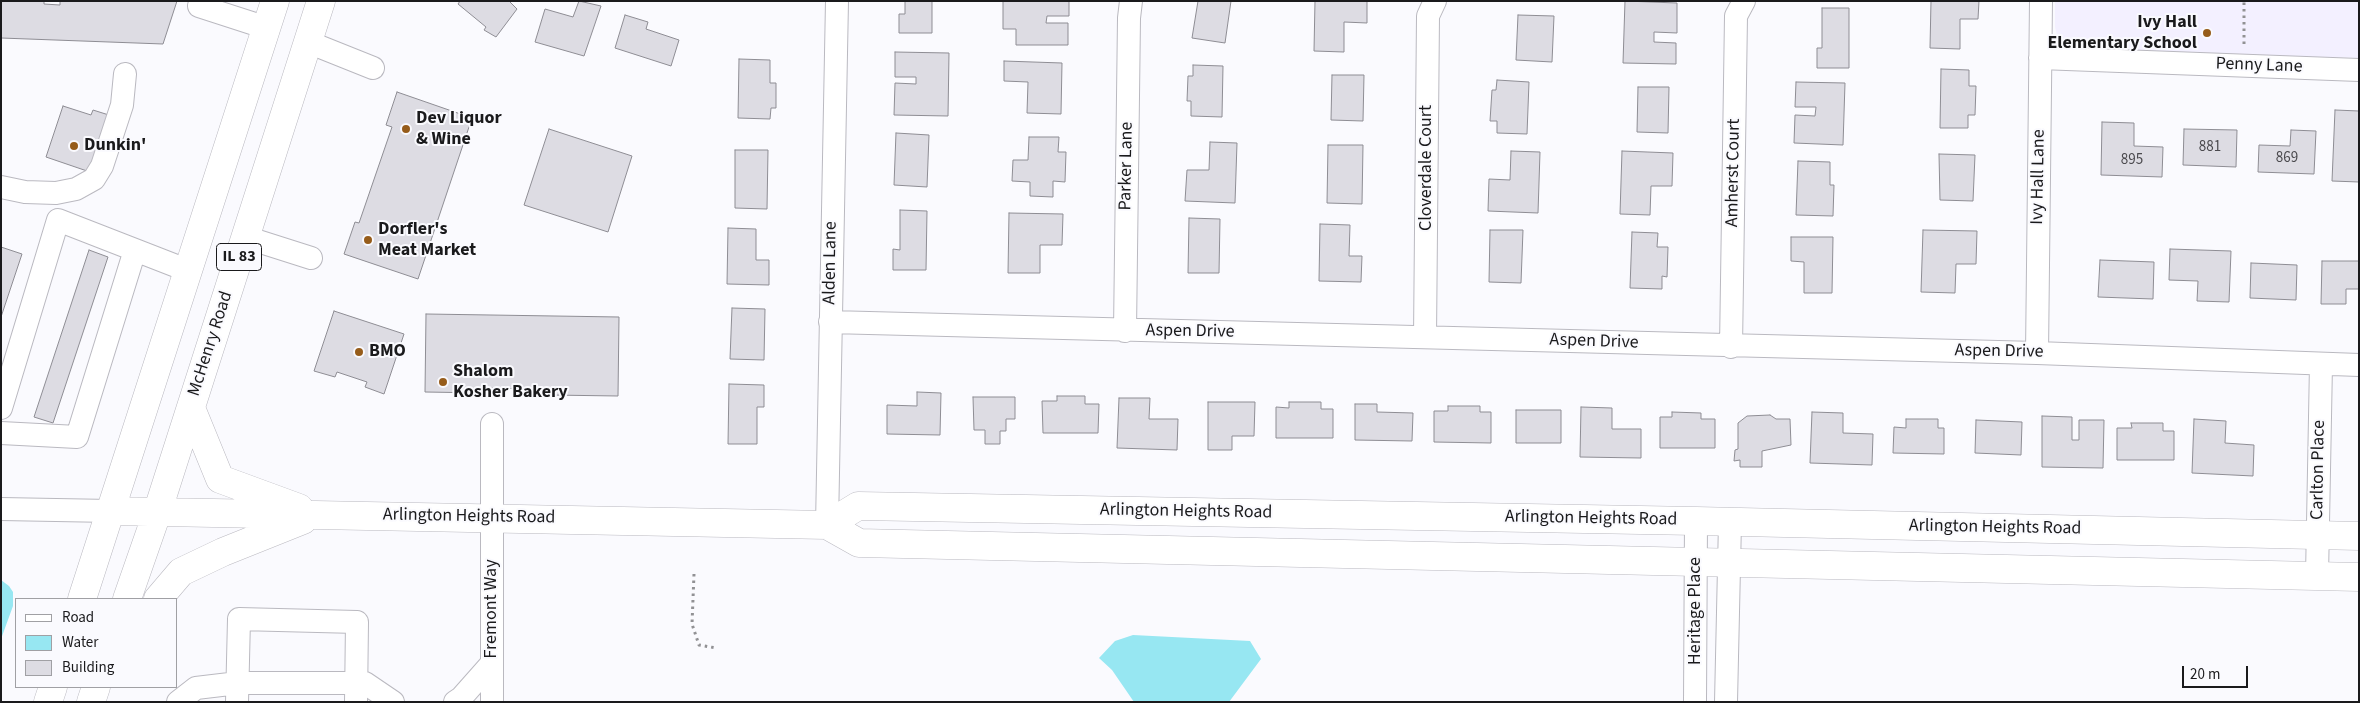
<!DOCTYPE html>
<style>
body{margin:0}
#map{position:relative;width:2360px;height:703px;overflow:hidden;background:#fafafe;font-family:"Source Sans 3",sans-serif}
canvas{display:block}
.frame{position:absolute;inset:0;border:2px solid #1a1a1c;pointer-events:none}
.legend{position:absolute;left:15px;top:598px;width:162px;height:90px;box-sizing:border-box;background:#fafafe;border:1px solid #a0a0a4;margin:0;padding:6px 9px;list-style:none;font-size:15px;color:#1a1a1c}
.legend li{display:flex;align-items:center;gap:10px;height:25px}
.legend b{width:25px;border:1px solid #a0a0a4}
.scale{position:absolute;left:2182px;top:666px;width:66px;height:22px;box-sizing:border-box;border:2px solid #1a1a1c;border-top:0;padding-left:6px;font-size:15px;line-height:18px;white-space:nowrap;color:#1a1a1c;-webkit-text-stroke:4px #fafafe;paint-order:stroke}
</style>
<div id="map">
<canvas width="2360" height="703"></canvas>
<div class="frame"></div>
<ul class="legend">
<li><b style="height:6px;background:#fff"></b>Road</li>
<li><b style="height:14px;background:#97e7f2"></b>Water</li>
<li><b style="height:14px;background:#dddce3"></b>Building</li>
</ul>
<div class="scale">20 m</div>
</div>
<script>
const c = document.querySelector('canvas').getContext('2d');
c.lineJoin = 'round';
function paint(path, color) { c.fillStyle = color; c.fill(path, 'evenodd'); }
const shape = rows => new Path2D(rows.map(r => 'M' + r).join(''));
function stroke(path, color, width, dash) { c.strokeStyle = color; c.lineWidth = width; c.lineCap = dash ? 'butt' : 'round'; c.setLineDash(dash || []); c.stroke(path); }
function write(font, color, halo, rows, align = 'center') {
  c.font = font + ' "Source Sans 3",sans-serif'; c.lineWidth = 4; c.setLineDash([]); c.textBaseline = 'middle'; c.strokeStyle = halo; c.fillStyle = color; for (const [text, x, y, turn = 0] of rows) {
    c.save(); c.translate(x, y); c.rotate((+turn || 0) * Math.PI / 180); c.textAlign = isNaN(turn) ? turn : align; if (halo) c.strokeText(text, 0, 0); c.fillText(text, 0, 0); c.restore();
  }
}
paint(shape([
 [2055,1,2359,1,2359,58,2075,51,2064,47,2058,39,2055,27]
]), '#f3f0ff');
paint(shape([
 [1,580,9,586,13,592,13,606,1,639],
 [1133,635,1250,641,1261,659,1229,702,1134,702,1112,670,1099,658,1115,641]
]), '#97e7f2');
const building = shape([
 [1,1,44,1,44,4,60,5,60,1,177,1,163,44,1,38,1,1],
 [460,1,509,1,517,9,496,37,484,30,486,27,458,4,460,1],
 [579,1,601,6,584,56,535,42,545,9,573,17,579,1],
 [905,1,932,1,932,33,899,33,899,14,905,14,905,1],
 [1003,1,1069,1,1069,16,1047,16,1046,23,1068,23,1068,45,1016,45,1016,29,1003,29,1003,1],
 [1198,1,1231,1,1225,43,1192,38,1198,1],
 [1315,1,1367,1,1367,23,1344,22,1344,52,1314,51,1315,1],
 [1625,1,1677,3,1677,33,1654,32,1654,42,1676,43,1676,64,1623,63,1625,1],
 [1931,1,1979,1,1978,19,1960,19,1960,49,1930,48,1931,1],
 [1822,8,1849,8,1849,68,1817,68,1817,48,1822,48,1822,8],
 [625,15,648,22,646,29,679,40,671,66,615,48,625,15],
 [1518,15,1554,16,1552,62,1516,60,1518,15],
 [895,52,949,53,948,116,894,115,895,83,916,84,916,77,895,77,895,52],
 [739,59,770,60,770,83,776,83,776,108,771,108,770,119,738,118,739,59],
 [1004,61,1062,63,1061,114,1027,113,1028,82,1004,81,1004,61],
 [1193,65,1223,66,1222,117,1191,116,1191,101,1187,101,1188,76,1193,76,1193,65],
 [1941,69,1969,70,1969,86,1976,86,1975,115,1968,115,1968,128,1940,128,1941,69],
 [1332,75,1364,75,1363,121,1331,120,1332,75],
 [1497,80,1529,82,1527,134,1497,133,1497,121,1490,121,1492,90,1496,90,1497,80],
 [1796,82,1845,83,1843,145,1794,143,1795,115,1815,116,1816,107,1795,107,1796,82],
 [1638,87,1669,87,1668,133,1637,132,1638,87],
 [397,92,472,118,418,279,344,254,355,222,359,223,392,127,386,125,397,92],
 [63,106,91,115,93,110,112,116,90,172,46,157,63,106],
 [2335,110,2359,111,2359,182,2332,181,2335,110],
 [2102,122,2134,123,2134,146,2163,147,2162,177,2101,175,2102,122],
 [549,129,632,156,608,232,524,205,549,129],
 [2184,129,2237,130,2236,167,2183,165,2184,129],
 [2291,130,2316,131,2314,174,2258,172,2259,145,2290,146,2291,130],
 [896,133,929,135,927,187,894,185,896,133],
 [1029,137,1059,137,1058,152,1066,152,1065,182,1053,181,1053,197,1030,196,1030,182,1012,181,1013,160,1028,160,1029,137],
 [1210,142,1237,143,1235,203,1185,201,1187,170,1209,170,1210,142],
 [1328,145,1363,145,1362,204,1327,203,1328,145],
 [735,150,768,150,767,209,735,208,735,150],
 [1511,151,1540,152,1538,213,1488,211,1489,179,1510,180,1511,151],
 [1622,151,1673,153,1672,186,1651,186,1650,215,1620,214,1622,151],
 [1939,154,1975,155,1973,201,1940,200,1939,154],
 [1798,161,1830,162,1830,185,1834,185,1833,216,1796,215,1798,161],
 [900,210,927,211,926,270,893,270,893,249,900,250,900,210],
 [1009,213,1063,214,1062,245,1040,245,1040,273,1008,273,1009,213],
 [1189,218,1220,219,1219,273,1188,273,1189,218],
 [1320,224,1350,225,1349,256,1362,256,1361,282,1319,281,1320,224],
 [728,228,756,229,756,260,769,260,769,285,727,284,728,228],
 [1490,230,1523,230,1521,283,1489,282,1490,230],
 [1923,230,1977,231,1976,264,1956,264,1955,293,1921,292,1923,230],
 [1632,232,1658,233,1657,247,1668,247,1667,277,1662,276,1662,289,1630,288,1632,232],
 [1791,237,1833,237,1832,293,1804,293,1804,262,1791,261,1791,237],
 [1,247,22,254,1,317,1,247],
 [2170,249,2231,251,2229,302,2197,301,2198,281,2169,280,2170,249],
 [89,250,108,257,53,423,34,417,89,250],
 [2100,260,2154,262,2153,299,2098,297,2100,260],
 [2322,261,2359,261,2359,289,2346,289,2346,304,2321,304,2322,261],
 [2251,263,2297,265,2296,300,2250,298,2251,263],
 [732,308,765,309,764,360,730,359,732,308],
 [334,311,404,334,384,394,365,387,367,382,337,372,335,377,314,371,334,311],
 [426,314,619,317,618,396,550,395,550,389,486,388,486,393,425,392,426,314],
 [729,384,764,385,764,407,757,407,757,444,728,444,729,384],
 [917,392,941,393,940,435,887,434,887,405,917,406,917,392],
 [1057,396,1085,396,1085,404,1099,404,1098,433,1043,433,1042,401,1057,401,1057,396],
 [973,397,1015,397,1015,419,1006,419,1006,431,1000,431,1000,444,985,444,985,430,974,430,973,397],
 [1119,398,1150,398,1149,419,1178,419,1177,450,1117,448,1119,398],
 [1208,402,1255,402,1254,436,1232,436,1232,450,1208,450,1208,402],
 [1289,402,1321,402,1321,409,1333,409,1333,438,1276,438,1276,407,1289,408,1289,402],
 [1355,404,1377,404,1377,412,1413,413,1412,441,1355,440,1355,404],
 [1448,406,1480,406,1480,412,1491,412,1491,443,1434,442,1434,411,1448,411,1448,406],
 [1581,407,1612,408,1612,429,1641,429,1641,458,1580,457,1581,407],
 [1516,410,1561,410,1561,443,1516,443,1516,410],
 [1672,412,1701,413,1701,419,1715,419,1715,448,1660,448,1660,417,1672,417,1672,412],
 [1812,412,1843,413,1843,433,1873,434,1872,465,1810,463,1812,412],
 [1770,415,1776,419,1790,419,1791,445,1762,451,1762,467,1740,467,1740,460,1734,461,1735,450,1738,449,1738,423,1747,416,1770,415],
 [2042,416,2072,417,2072,440,2079,440,2079,420,2104,420,2103,468,2042,467,2042,416],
 [1906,419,1938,419,1938,428,1944,428,1944,454,1893,453,1894,427,1906,428,1906,419],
 [2194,419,2226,421,2225,443,2254,445,2253,476,2192,473,2194,419],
 [1976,420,2022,422,2021,455,1975,453,1976,420],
 [2131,423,2163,423,2163,431,2174,431,2174,460,2117,460,2117,428,2132,428,2131,423]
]);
paint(building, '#dddce3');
stroke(building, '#8e8d94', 1);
const minor = shape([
 [199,6,267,28],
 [308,42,373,68],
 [2040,58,2359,70],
 [1,187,25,192,56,193,76,189,94,179,102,166,122,105,125,74],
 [245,237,311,258],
 [830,322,2037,353,2359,365],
 [1125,331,1129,18,1131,1],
 [1425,337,1428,16,1435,1],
 [1731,347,1736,16,1744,1],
 [2037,353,2041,1],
 [1,408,58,220,189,271],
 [1,433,77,437,135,250],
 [1,509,111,511],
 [827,525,837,1],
 [2317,576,2321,364],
 [178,702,196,688,238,683,365,683,393,702],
 [237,702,239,619,357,622,356,702],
 [455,702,461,698,492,663],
 [492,702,492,424],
 [1695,702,1696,521],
 [1726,702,1730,522]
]);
const major = shape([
 [191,408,220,479,299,508],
 [111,511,827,525,859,543,2359,577],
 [827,525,858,506,1696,521,2359,536],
 [82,599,275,1],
 [127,599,157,513,321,1],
 [158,599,181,572,223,552,303,520],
 [48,702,53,687],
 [91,702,96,687]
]);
stroke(minor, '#bab9c0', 24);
stroke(major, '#bab9c0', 29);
stroke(shape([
 [2244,44,2244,1],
 [694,574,692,624,699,645,716,648]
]), '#919194', 3, [2.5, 4]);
stroke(minor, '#fff', 22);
stroke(major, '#fff', 28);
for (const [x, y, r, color] of [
 [2207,33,5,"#965c1a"],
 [406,129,5,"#965c1a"],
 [74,146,5,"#965c1a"],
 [368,240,5,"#965c1a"],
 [359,352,5,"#965c1a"],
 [443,382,5,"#965c1a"]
]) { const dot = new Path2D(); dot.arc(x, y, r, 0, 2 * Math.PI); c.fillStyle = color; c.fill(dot); stroke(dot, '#fafafe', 2); }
write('15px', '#4b4a4e', null, [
 ["881",2210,148],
 ["869",2287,159],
 ["895",2132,161]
]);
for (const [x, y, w] of [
 [239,257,45]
]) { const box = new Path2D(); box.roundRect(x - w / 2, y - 13.5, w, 27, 4); c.fillStyle = '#fafafe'; c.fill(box); stroke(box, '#1a1a1c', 1); }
write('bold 16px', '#1a1a1c', null, [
 ["IL 83",239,257]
]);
write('bold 18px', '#1a1a1c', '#fafafe', [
 ["Ivy Hall",2197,23,"right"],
 ["Elementary School",2197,44,"right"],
 ["Dev Liquor",416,119],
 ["& Wine",416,140],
 ["Dunkin'",84,146],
 ["Dorfler's",378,230],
 ["Meat Market",378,251],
 ["BMO",369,352],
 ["Shalom",453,372],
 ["Kosher Bakery",453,393]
], 'left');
write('18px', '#1a1a1c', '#fafafe', [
 ["Penny Lane",2259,66,2],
 ["Parker Lane",1127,166,-89],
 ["Cloverdale Court",1427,168,-90],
 ["Amherst Court",1734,173,-89],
 ["Ivy Hall Lane",2039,177,-89],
 ["Alden Lane",831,263,-89],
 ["Aspen Drive",1190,332,1],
 ["Aspen Drive",1594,342,2],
 ["McHenry Road",211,344,-72],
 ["Aspen Drive",1999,352,1],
 ["Carlton Place",2319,470,-89],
 ["Arlington Heights Road",1186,512,1],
 ["Arlington Heights Road",469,517,1],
 ["Arlington Heights Road",1591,519,1],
 ["Arlington Heights Road",1995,528,1],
 ["Fremont Way",492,609,-90],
 ["Heritage Place",1696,611,-90]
]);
</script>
